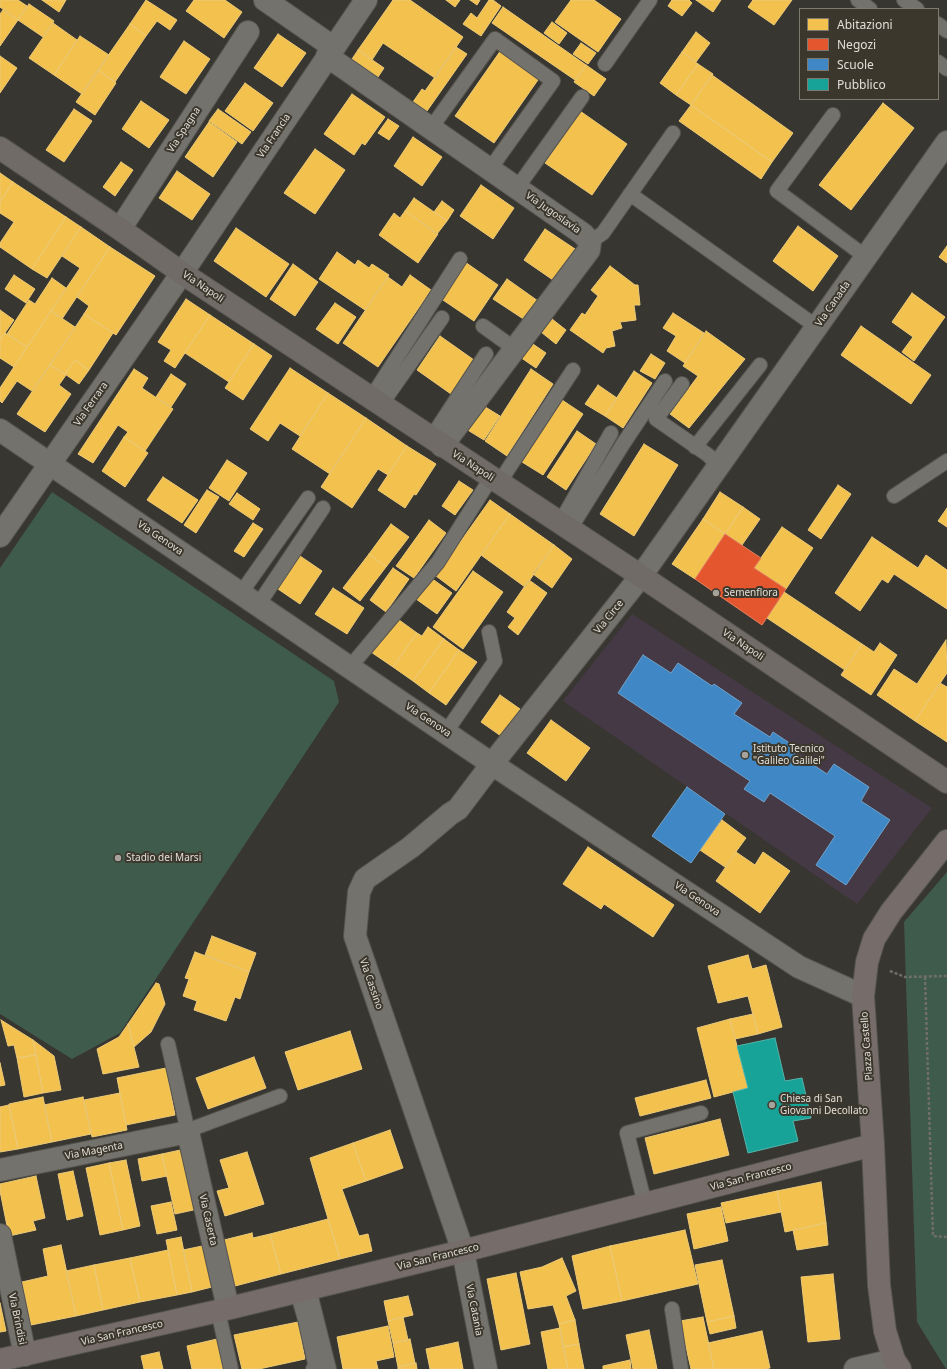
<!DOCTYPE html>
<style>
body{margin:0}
#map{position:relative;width:947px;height:1369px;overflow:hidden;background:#383630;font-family:"Noto Sans",sans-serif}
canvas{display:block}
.legend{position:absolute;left:799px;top:8px;width:140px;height:92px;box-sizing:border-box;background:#3c372c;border:1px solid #7e7a70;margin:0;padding:5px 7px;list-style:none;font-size:12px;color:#e1ded7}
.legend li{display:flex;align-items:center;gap:8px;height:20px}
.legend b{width:20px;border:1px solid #7e7a70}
</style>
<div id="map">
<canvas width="947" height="1369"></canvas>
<ul class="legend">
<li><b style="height:11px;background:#f2c14e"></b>Abitazioni</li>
<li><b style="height:11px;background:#e4572e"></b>Negozi</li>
<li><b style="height:11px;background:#3f88c5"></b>Scuole</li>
<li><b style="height:11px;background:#17a398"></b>Pubblico</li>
</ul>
</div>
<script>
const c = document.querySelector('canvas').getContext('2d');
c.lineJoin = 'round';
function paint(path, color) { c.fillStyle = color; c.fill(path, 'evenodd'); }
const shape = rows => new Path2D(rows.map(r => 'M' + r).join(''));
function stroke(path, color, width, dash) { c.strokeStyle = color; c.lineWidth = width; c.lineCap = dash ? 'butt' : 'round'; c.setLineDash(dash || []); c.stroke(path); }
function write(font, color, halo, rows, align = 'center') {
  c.font = font + ' "Noto Sans",sans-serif'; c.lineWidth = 4; c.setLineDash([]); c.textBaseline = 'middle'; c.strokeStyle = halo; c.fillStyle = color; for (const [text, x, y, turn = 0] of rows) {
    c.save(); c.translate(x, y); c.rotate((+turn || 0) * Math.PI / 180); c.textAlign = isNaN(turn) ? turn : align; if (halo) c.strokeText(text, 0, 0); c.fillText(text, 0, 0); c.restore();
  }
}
paint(shape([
 [632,614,932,808,857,904,563,701]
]), '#463946');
paint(shape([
 [52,492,334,681,339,702,120,1033,72,1059,0,1014,0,568],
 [947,872,947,1369,946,1369,917,1322,904,922]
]), '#3f5b4c');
const homes = shape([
 [0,0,18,0,27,6,18,20,0,7,0,0],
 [42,0,66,0,59,12,42,0],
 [146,0,177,20,170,30,157,21,146,36,130,24,146,0],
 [194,0,225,0,242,12,224,38,186,11,194,0],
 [393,0,410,0,463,37,435,78,383,43,372,60,358,50,393,0],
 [446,0,460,0,455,7,446,0],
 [470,0,480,0,477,5,470,0],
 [489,0,493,0,501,6,481,36,463,24,471,13,477,18,489,0],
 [571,0,594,0,621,19,598,52,555,22,571,0],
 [672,0,689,0,692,3,682,16,668,6,672,0],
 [696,0,721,0,713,12,696,0],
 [753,0,792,0,774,25,748,7,753,0],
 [29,4,54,21,43,37,18,20,29,4],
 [503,7,586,65,575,80,492,23,503,7],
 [3,10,18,20,0,46,0,14,3,10],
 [552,22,567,33,559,44,544,33,552,22],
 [53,23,77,40,54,75,29,58,53,23],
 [130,24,146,36,115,82,98,70,130,24],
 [696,32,710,43,696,62,682,52,696,32],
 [278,34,306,53,282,87,254,68,278,34],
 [80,36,109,55,82,94,54,75,80,36],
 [184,41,210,59,186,94,160,77,184,41],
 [581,43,596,53,588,64,573,54,581,43],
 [456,47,467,54,427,111,413,102,422,89,425,91,456,47],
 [358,50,384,68,378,77,352,59,358,50],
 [501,50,540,77,494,143,455,116,501,50],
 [682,52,698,64,676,95,660,83,682,52],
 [0,56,17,68,0,93,0,56],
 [698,64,713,74,691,105,676,95,698,64],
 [586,65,606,79,594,96,574,82,586,65],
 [98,70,116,83,95,115,76,102,98,70],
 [712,75,793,133,772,162,691,105,712,75],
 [245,83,273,103,253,131,225,111,245,83],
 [352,94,385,117,365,145,362,143,354,155,324,134,352,94],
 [141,101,169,120,149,148,122,129,141,101],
 [883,103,914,128,851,210,819,185,883,103],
 [691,105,772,162,761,179,679,121,691,105],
 [74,109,92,121,64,162,46,150,74,109],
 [218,109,251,132,242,144,209,121,218,109],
 [580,111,627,144,592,195,545,163,580,111],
 [388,119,399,126,389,140,378,133,388,119],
 [209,122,237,142,213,177,185,157,209,122],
 [413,137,442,157,422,186,394,166,413,137],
 [315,149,345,170,315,214,284,193,315,149],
 [121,162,133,170,115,196,103,187,121,162],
 [177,171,210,194,192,220,159,198,177,171],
 [0,173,13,182,0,202,0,173],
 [13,182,66,217,32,269,0,247,0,243,14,222,0,213,0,202,13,182],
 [481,185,514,208,493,239,460,216,481,185],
 [414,198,447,221,437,234,405,211,414,198],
 [442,201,454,210,447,221,434,212,442,201],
 [405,211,438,234,418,263,379,235,394,213,400,218,405,211],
 [66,217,81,227,47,278,32,269,66,217],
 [798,226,838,256,813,291,773,261,798,226],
 [81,227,110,247,62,319,51,311,80,268,62,256,81,227],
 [236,228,289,264,266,297,214,261,236,228],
 [545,229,575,249,553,280,524,260,545,229],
 [947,246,947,263,939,257,947,246],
 [110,247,155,276,116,335,84,314,89,306,77,297,110,247],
 [337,252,355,265,358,260,369,268,372,264,389,275,365,310,319,279,337,252],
 [465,262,498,285,474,321,440,298,465,262],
 [293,264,318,282,295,316,270,299,293,264],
 [610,266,635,285,638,285,640,305,634,305,636,320,620,322,622,328,612,331,615,346,606,348,603,353,570,330,582,313,585,315,598,296,591,290,610,266],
 [14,275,35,289,26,303,5,289,14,275],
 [410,275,431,290,378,367,343,343,388,277,402,287,410,275],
 [52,278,66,288,27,347,7,334,29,300,35,304,52,278],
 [507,279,538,301,525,320,493,299,507,279],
 [912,293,945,317,914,361,902,352,913,337,892,322,912,293],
 [186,299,210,315,175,368,164,361,171,350,158,342,186,299],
 [335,303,356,317,338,344,316,329,335,303],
 [0,310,14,320,0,340,0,310],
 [51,311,75,327,32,391,17,381,2,403,0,401,0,388,51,311],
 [673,313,704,333,685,363,667,351,676,336,663,328,673,313],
 [84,314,113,333,89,370,75,360,65,374,50,365,84,314],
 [210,315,254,344,229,382,185,353,210,315],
 [552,319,566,330,556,344,541,332,552,319],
 [861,326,931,375,911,404,841,355,861,326],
 [706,331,745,359,689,428,670,414,698,376,683,366,706,331],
 [5,333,27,347,14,367,0,358,0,340,5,333],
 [440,336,474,360,451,394,417,370,440,336],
 [530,342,546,353,536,368,520,357,530,342],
 [254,344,272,356,243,400,225,388,254,344],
 [651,354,665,363,655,379,640,371,651,354],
 [75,360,89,370,79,384,65,374,75,360],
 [50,365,66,375,59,385,71,394,45,432,17,414,50,365],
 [290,368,328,393,300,436,280,423,268,441,250,429,290,368],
 [134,369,148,378,142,388,173,409,145,451,124,437,128,432,118,425,93,463,78,454,134,369],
 [531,369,553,384,507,456,485,441,531,369],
 [634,371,652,383,623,428,605,416,634,371],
 [171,374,186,384,171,407,156,397,171,374],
 [598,385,617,398,605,416,585,404,598,385],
 [328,393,366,418,330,474,292,449,328,393],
 [562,400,583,414,543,475,522,462,562,400],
 [482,405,500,416,484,440,466,429,482,405],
 [366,418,407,446,388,475,378,469,352,508,321,487,366,418],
 [577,431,596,444,566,490,547,477,577,431],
 [124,437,148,453,125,487,102,471,124,437],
 [644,444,678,465,634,536,600,514,644,444],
 [407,446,436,464,416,495,414,494,405,508,378,490,407,446],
 [227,460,247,473,229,501,209,488,227,460],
 [163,477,198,500,182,523,147,500,163,477],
 [459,481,473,490,455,515,442,506,459,481],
 [838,485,851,494,821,539,808,530,838,485],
 [207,490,219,497,196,533,184,525,207,490],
 [720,492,743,507,725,534,703,519,720,492],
 [237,493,260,509,253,520,229,504,237,493],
 [490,500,510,514,456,591,436,576,490,500],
 [743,507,760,519,742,545,725,534,743,507],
 [947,508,947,527,938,521,947,508],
 [510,514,554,545,525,587,481,555,510,514],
 [703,519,725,534,695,579,672,564,703,519],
 [429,520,446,533,414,578,396,566,429,520],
 [253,523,263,529,244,557,234,551,253,523],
 [391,524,409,537,386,567,369,554,391,524],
 [782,527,813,548,786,589,754,568,782,527],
 [872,537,918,568,926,555,947,570,947,609,894,574,888,583,882,579,860,611,835,593,872,537],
 [554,545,572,559,552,588,533,574,554,545],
 [369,554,386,567,360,601,343,588,369,554],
 [300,556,322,571,300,604,278,589,300,556],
 [393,568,409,579,386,612,370,600,393,568],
 [473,571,503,592,463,649,433,627,473,571],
 [431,578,452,593,437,614,416,599,431,578],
 [529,580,547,593,518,635,508,627,515,618,507,612,529,580],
 [333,588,364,608,347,634,315,614,333,588],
 [784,592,862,644,845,670,767,618,784,592],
 [395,617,417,633,393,667,371,652,395,617],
 [428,627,444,639,413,681,393,667,417,633,422,636,428,627],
 [444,639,459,650,429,693,413,681,444,639],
 [946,640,947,673,915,721,877,695,894,669,917,684,946,640],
 [880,643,897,655,871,695,841,675,862,644,874,652,880,643],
 [459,650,477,662,446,705,429,693,459,650],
 [940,683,947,687,947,742,915,721,940,683],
 [500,695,520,709,501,736,481,722,500,695],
 [551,720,590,748,566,781,527,753,551,720],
 [722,820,746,838,725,867,700,850,722,820],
 [588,847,674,905,653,937,604,904,601,909,563,884,588,847],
 [736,852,755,865,763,852,790,871,760,913,716,881,736,852],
 [212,936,256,953,249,972,205,955,212,936],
 [195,952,249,972,240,999,235,997,226,1021,194,1010,197,1001,183,996,189,979,185,978,195,952],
 [748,955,752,969,766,965,782,1027,758,1034,748,996,718,1003,708,966,748,955],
 [156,983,159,984,165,1004,151,1032,134,1047,128,1024,156,983],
 [753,1014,758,1034,735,1039,730,1019,753,1014],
 [730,1019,748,1088,714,1097,697,1028,730,1019],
 [1,1020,33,1040,36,1055,17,1058,14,1045,8,1046,1,1020],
 [128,1024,139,1067,103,1074,97,1049,119,1037,128,1024],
 [350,1031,362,1069,298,1090,285,1052,350,1031],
 [33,1040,54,1056,61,1090,43,1093,33,1040],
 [36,1055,43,1093,24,1097,17,1058,36,1055],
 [254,1057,266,1088,208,1109,196,1078,254,1057],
 [0,1063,5,1085,0,1086,0,1063],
 [166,1068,175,1115,126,1125,117,1078,166,1068],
 [706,1080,711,1098,640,1116,635,1098,706,1080],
 [120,1093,127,1130,92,1137,84,1100,120,1093],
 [43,1097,52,1142,18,1149,9,1104,43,1097],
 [83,1097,91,1134,52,1142,44,1105,83,1097],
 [9,1105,18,1149,0,1152,0,1107,9,1105],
 [720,1119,729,1155,654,1174,645,1138,720,1119],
 [390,1130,403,1168,366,1181,353,1143,390,1130],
 [353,1143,366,1181,342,1189,359,1236,368,1234,372,1251,340,1259,310,1158,353,1143],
 [185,1149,198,1209,175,1214,162,1154,185,1149],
 [247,1152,264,1204,225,1216,217,1191,229,1188,220,1160,247,1152],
 [162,1154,167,1176,142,1181,138,1159,162,1154],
 [126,1160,140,1226,123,1230,109,1163,126,1160],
 [109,1163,123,1230,100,1235,86,1168,109,1163],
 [73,1171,83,1216,67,1220,58,1174,73,1171],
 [36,1176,45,1218,33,1221,36,1230,9,1236,0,1191,0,1184,36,1176],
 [821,1182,826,1223,785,1232,777,1191,821,1182],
 [777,1191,781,1212,726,1223,721,1203,777,1191],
 [171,1202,177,1230,157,1234,151,1206,171,1202],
 [721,1207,728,1241,694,1249,687,1214,721,1207],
 [328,1219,340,1259,281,1274,270,1234,328,1219],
 [826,1223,828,1245,797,1250,793,1230,826,1223],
 [685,1230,698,1284,622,1301,610,1246,685,1230],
 [252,1233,253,1238,270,1234,281,1274,235,1286,224,1240,252,1233],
 [181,1237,192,1292,177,1295,166,1240,181,1237],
 [61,1245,76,1316,31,1325,22,1282,48,1276,43,1249,61,1245],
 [207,1245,216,1286,192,1292,183,1250,207,1245],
 [610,1246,622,1301,583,1309,572,1256,610,1246],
 [168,1250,177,1295,140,1302,130,1258,168,1250],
 [130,1258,140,1302,103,1310,94,1265,130,1258],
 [562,1258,576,1291,566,1296,575,1320,559,1324,553,1305,528,1309,520,1272,542,1267,562,1258],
 [722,1260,734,1316,707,1322,695,1265,722,1260],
 [94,1265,103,1310,76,1316,66,1271,94,1265],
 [516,1273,530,1344,501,1350,487,1279,516,1273],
 [833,1274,840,1339,808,1342,801,1277,833,1274],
 [408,1296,413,1315,388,1321,384,1301,408,1296],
 [0,1303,6,1331,0,1332,0,1303],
 [734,1316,736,1328,710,1334,707,1322,734,1316],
 [403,1317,408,1340,393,1343,388,1321,403,1317],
 [703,1317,714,1369,691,1369,680,1321,703,1317],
 [575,1320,579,1344,563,1347,559,1324,575,1320],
 [298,1322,305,1359,259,1369,242,1369,234,1335,298,1322],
 [388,1326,394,1357,376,1361,378,1369,343,1369,337,1337,388,1326],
 [560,1328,568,1369,548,1369,541,1332,560,1328],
 [649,1330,657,1369,633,1369,626,1335,649,1330],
 [762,1331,770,1368,764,1369,714,1369,708,1343,762,1331],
 [217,1339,223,1369,192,1369,187,1346,217,1339],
 [410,1339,415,1363,398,1367,393,1343,410,1339],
 [458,1342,463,1369,430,1369,426,1349,458,1342],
 [579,1344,584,1369,568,1369,563,1347,579,1344],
 [159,1352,163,1369,144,1369,141,1356,159,1352],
 [630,1360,631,1369,603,1369,603,1366,630,1360],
 [416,1363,417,1369,398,1369,398,1367,416,1363]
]);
paint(homes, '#f2c14e');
stroke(homes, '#edca77', 1);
const shops = shape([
 [725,534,761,558,754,568,786,589,762,625,695,579,725,534]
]);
paint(shops, '#e4572e');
stroke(shops, '#e38061', 1);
const schools = shape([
 [643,655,671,673,678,663,712,686,714,684,742,703,734,714,770,737,773,732,797,748,794,752,827,774,834,764,869,787,861,801,890,820,846,885,816,865,835,836,770,793,764,802,744,789,750,781,618,693,643,655],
 [687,787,725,814,691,863,652,836,687,787]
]);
paint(schools, '#3f88c5');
stroke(schools, '#70a2ca', 1);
const public = shape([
 [775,1038,785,1081,802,1078,811,1118,793,1121,798,1141,748,1153,733,1092,748,1088,737,1046,775,1038]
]);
paint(public, '#17a398');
stroke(public, '#54b5ab', 1);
const service = shape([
 [858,0,870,9],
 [904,0,917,9],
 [938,24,947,31],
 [938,62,947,69],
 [605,64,650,0],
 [833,115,777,191,866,257],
 [431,128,495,39,553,81,490,169],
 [517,188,582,97],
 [630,194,817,327],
 [590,242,603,233,673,133],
 [483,326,515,349],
 [682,384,656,419,708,455,719,466],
 [371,398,460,259],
 [381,405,442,318],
 [431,438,486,354],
 [695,447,760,365],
 [499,483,573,370],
 [894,496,947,461],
 [560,523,611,433],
 [570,529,623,444,665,381],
 [241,593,308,498],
 [258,605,323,508],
 [350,667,438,562,491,478],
 [446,732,495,661,489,632],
 [168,1044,188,1132,197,1127,280,1096],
 [645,1204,627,1133,701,1113],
 [309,1289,329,1369],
 [297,1292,305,1319,316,1368,313,1369],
 [672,1309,681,1369],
 [218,1311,231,1369]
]);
const minor = shape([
 [265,0,333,47],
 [327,56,583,234,590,242,589,250,442,446],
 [120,229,248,32],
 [0,430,492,764,799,967,863,996],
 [0,536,182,273,366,0],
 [0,1170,188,1132,228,1308],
 [0,1235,25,1355],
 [486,1369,463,1251,355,936,359,892,365,879,411,847,450,814,458,809,492,764,641,576,947,142],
 [855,1369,894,1360]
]);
const secondary = shape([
 [0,148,120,229,182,273,641,576,947,782]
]);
const primary = shape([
 [0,1360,218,1311,463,1251,873,1145],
 [900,1369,894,1360,885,1331,879,1285,873,1145,863,996,867,962,874,939,891,912,947,841]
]);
stroke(service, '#56544e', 16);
stroke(minor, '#56544e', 24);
stroke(secondary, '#56544e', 24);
stroke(primary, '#56544e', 24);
stroke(shape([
 [890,971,905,977,947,976],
 [925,977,933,1236,947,1237]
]), '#706e6a', 2.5, [3, 2]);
stroke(service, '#74726d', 14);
stroke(minor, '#74726d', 22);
stroke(secondary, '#706b67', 22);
stroke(primary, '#766d6a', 22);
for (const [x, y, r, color] of [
 [716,593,4,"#a6a39d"],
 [745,755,4,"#a6a39d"],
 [118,858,4,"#a6a39d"],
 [772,1105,4,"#a6a39d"]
]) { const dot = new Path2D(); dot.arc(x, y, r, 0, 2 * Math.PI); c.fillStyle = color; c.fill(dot); stroke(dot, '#3c372c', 1.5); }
write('10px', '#e1ded7', '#3c372c', [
 ["Via Spagna",184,130,-57],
 ["Via Francia",274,136,-56],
 ["Via Jugoslavia",553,213,35],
 ["Via Napoli",203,287,34],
 ["Via Canada",833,304,-55],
 ["Via Ferrara",91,404,-55],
 ["Via Napoli",473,466,33],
 ["Via Genova",160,538,34],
 ["Via Circe",609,617,-51],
 ["Via Napoli",743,645,34],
 ["Via Genova",428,720,34],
 ["Via Genova",697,899,34],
 ["Via Cassino",371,984,71],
 ["Piazza Castello",867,1046,-94],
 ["Via Magenta",94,1151,-11],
 ["Via San Francesco",751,1177,-15],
 ["Via Caserta",208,1220,77],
 ["Via San Francesco",438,1257,-14],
 ["Via Catania",474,1310,79],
 ["Via Brindisi",17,1319,78],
 ["Via San Francesco",122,1333,-13]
]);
write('10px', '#e1ded7', '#3c372c', [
 ["Semenflora",724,593],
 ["Istituto Tecnico",753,749],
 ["\"Galileo Galilei\"",753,761],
 ["Stadio dei Marsi",126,858],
 ["Chiesa di San",780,1099],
 ["Giovanni Decollato",780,1111]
], 'left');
</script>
